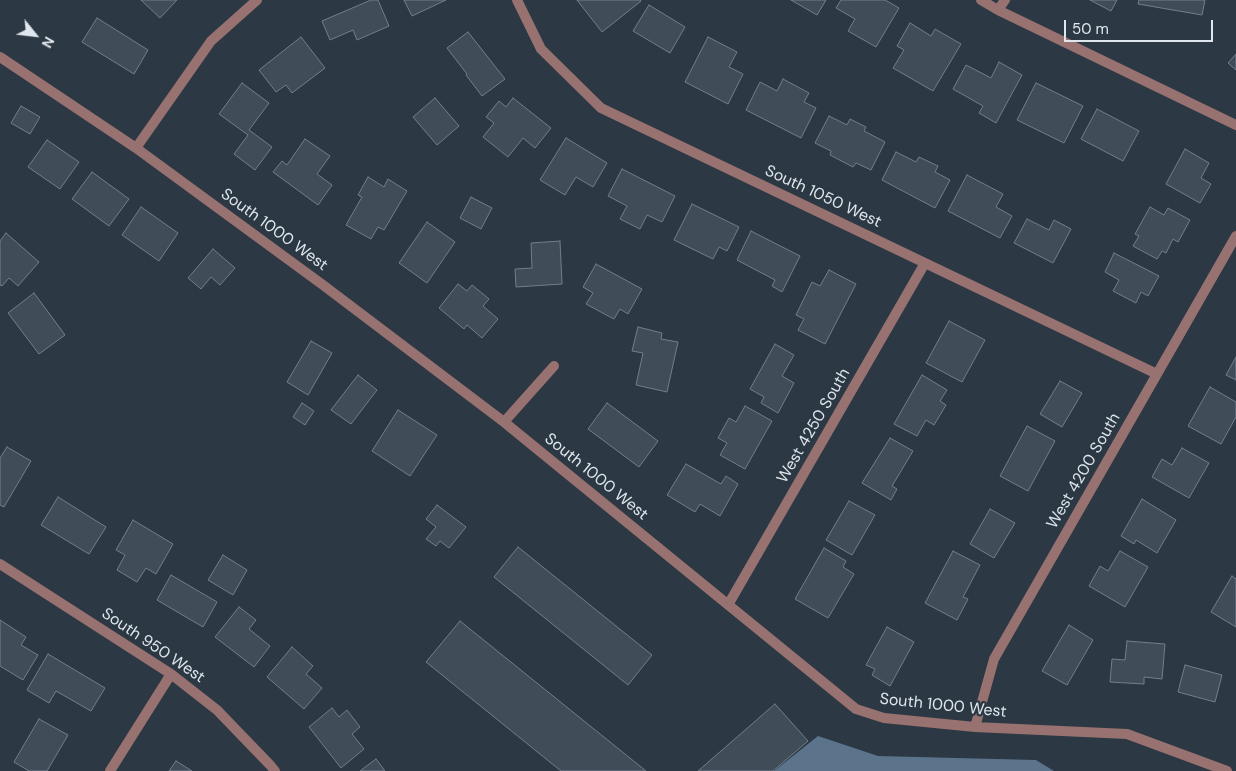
<!DOCTYPE html>
<style>
body{margin:0}
#map{position:relative;width:1236px;height:771px;overflow:hidden;background:#2c3843;font-family:"DM Sans",sans-serif}
canvas{display:block}
.north{position:absolute;left:10px;top:10px;width:50px;height:50px;-webkit-text-stroke:4px #2c3843;paint-order:stroke;rotate:119deg;font-size:14px;font-weight:700;line-height:20px;text-align:center;color:#dfe6ed}
.north::after{content:'';display:block;margin:auto;width:18px;height:22px;background:#dfe6ed;clip-path:polygon(50% 0,100% 100%,50% 72%,0 100%)}
.scale{position:absolute;left:1064px;top:20px;width:149px;height:22px;box-sizing:border-box;border:2px solid #dfe6ed;border-top:0;padding-left:6px;font-size:15px;line-height:18px;white-space:nowrap;color:#dfe6ed;-webkit-text-stroke:4px #2c3843;paint-order:stroke}
</style>
<div id="map">
<canvas width="1236" height="771"></canvas>
<div class="north">N</div>
<div class="scale">50 m</div>
</div>
<script>
const c = document.querySelector('canvas').getContext('2d');
c.lineJoin = 'round';
function paint(path, color) { c.fillStyle = color; c.fill(path, 'evenodd'); }
const shape = rows => new Path2D(rows.map(r => 'M' + r).join(''));
function stroke(path, color, width, dash) { c.strokeStyle = color; c.lineWidth = width; c.lineCap = dash ? 'butt' : 'round'; c.setLineDash(dash || []); c.stroke(path); }
function write(font, color, halo, rows, align = 'center') {
  c.font = font + ' "DM Sans",sans-serif'; c.lineWidth = 4.5; c.setLineDash([]); c.textBaseline = 'middle'; c.strokeStyle = halo; c.fillStyle = color; for (const [text, x, y, turn = 0] of rows) {
    c.save(); c.translate(x, y); c.rotate((+turn || 0) * Math.PI / 180); c.textAlign = isNaN(turn) ? turn : align; if (halo) c.strokeText(text, 0, 0); c.fillText(text, 0, 0); c.restore();
  }
}
paint(shape([
 [818,736,878,756,1036,760,1054,771,774,771]
]), '#5b748b');
const building = shape([
 [141,0,177,0,160,18,141,0],
 [371,0,378,0,389,26,357,40,353,30,330,40,322,21,371,0],
 [404,0,446,0,412,16,404,0],
 [577,0,640,0,641,1,602,32,577,0],
 [791,0,826,0,817,15,791,0],
 [841,0,885,0,899,8,876,47,848,31,855,19,836,8,841,0],
 [1090,0,1117,0,1111,11,1090,0],
 [1139,0,1205,0,1202,15,1138,4,1139,0],
 [649,5,685,27,670,53,633,31,649,5],
 [97,18,148,50,134,74,82,42,97,18],
 [910,23,931,36,935,29,961,44,933,91,893,68,904,50,897,46,910,23],
 [468,32,505,79,482,96,466,75,467,74,447,48,468,32],
 [301,37,325,68,292,93,286,85,276,92,259,70,301,37],
 [708,37,737,52,729,67,743,74,728,104,685,82,708,37],
 [1236,54,1236,70,1228,63,1236,54],
 [999,62,1022,75,996,123,979,113,983,106,953,89,966,65,991,78,999,62],
 [783,79,809,93,804,102,816,108,801,138,746,110,760,82,777,91,783,79],
 [242,83,269,103,249,130,272,147,255,170,234,154,248,135,219,114,242,83],
 [1036,83,1083,106,1064,143,1017,120,1036,83],
 [435,98,459,126,437,145,413,117,435,98],
 [513,98,551,128,535,148,523,138,508,157,483,137,494,123,486,117,499,101,506,107,513,98],
 [21,106,40,117,30,134,11,123,21,106],
 [1097,109,1139,131,1123,161,1081,139,1097,109],
 [829,116,847,125,850,119,866,127,864,131,885,142,871,170,856,163,853,167,830,155,831,151,815,143,829,116],
 [566,138,607,163,593,187,576,177,565,195,540,180,566,138],
 [305,139,330,156,317,174,332,185,318,205,273,172,282,161,287,165,305,139],
 [47,140,79,162,60,189,28,167,47,140],
 [1185,149,1209,163,1201,178,1211,184,1200,203,1166,184,1185,149],
 [896,152,916,162,919,157,938,166,935,172,950,180,935,208,882,180,896,152],
 [622,169,675,196,662,222,647,215,640,229,620,219,627,206,608,196,622,169],
 [92,172,129,199,109,226,72,199,92,172],
 [967,175,1003,194,996,207,1012,216,1000,238,948,211,967,175],
 [368,177,384,187,388,179,407,191,384,230,378,227,371,239,346,225,362,197,358,195,368,177],
 [471,197,492,208,481,229,460,218,471,197],
 [692,204,739,227,727,251,719,247,713,259,674,240,692,204],
 [141,207,178,233,159,261,122,235,141,207],
 [1150,207,1164,215,1168,208,1190,220,1178,242,1173,239,1166,253,1162,251,1157,259,1133,246,1139,236,1135,234,1150,207],
 [1027,219,1049,230,1054,220,1071,229,1053,263,1014,243,1027,219],
 [427,222,455,242,427,283,399,263,427,222],
 [751,231,800,256,782,292,772,286,775,280,737,260,751,231],
 [6,233,39,262,18,286,9,278,2,286,0,285,0,241,6,233],
 [560,241,562,284,516,287,515,269,532,268,531,243,560,241],
 [213,249,235,268,220,285,211,277,201,289,188,278,213,249],
 [1114,253,1159,276,1148,296,1141,292,1136,303,1113,291,1119,280,1105,272,1114,253],
 [596,264,642,289,628,314,620,309,614,319,586,304,593,293,583,287,596,264],
 [829,270,856,284,825,344,798,330,804,319,796,315,812,282,820,286,829,270],
 [458,284,467,291,472,285,489,299,483,306,498,319,482,338,467,325,464,329,439,308,458,284],
 [34,293,65,335,39,354,8,313,34,293],
 [949,321,985,340,962,382,926,363,949,321],
 [638,327,662,333,661,339,678,342,667,392,636,385,643,353,632,351,638,327],
 [311,341,332,353,308,395,287,382,311,341],
 [775,344,794,355,782,376,794,383,778,413,761,403,764,397,750,389,775,344],
 [1236,357,1236,380,1226,375,1236,357],
 [358,375,377,390,351,424,331,410,358,375],
 [922,375,947,390,940,401,946,405,934,425,926,420,917,436,894,424,922,375],
 [1060,381,1082,393,1062,427,1040,414,1060,381],
 [1210,387,1236,402,1236,417,1221,444,1188,426,1210,387],
 [302,403,314,411,305,425,293,417,302,403],
 [607,403,658,441,639,467,588,429,607,403],
 [745,406,772,421,745,469,720,455,727,443,718,438,729,418,736,422,745,406],
 [398,410,437,435,410,476,372,451,398,410],
 [1027,426,1055,441,1028,491,1000,476,1027,426],
 [890,438,913,451,892,486,897,489,891,500,862,483,890,438],
 [7,447,31,461,4,507,0,505,0,458,7,447],
 [1182,448,1209,463,1189,498,1152,477,1162,459,1172,465,1182,448],
 [686,464,721,484,726,476,738,484,720,516,700,504,695,512,667,495,686,464],
 [58,497,106,527,89,554,41,525,58,497],
 [1142,499,1176,520,1157,553,1136,540,1134,544,1121,536,1142,499],
 [849,501,875,515,852,555,826,540,849,501],
 [437,505,466,527,449,548,440,541,436,546,426,539,436,527,426,519,437,505],
 [990,509,1015,523,994,558,970,544,990,509],
 [133,520,173,544,156,574,146,568,137,582,117,570,125,555,116,550,133,520],
 [518,547,652,655,628,685,494,577,518,547],
 [824,548,846,561,843,567,854,574,828,618,795,599,824,548],
 [953,551,980,565,963,597,968,599,957,620,925,603,953,551],
 [1120,551,1148,567,1125,607,1089,586,1100,566,1108,571,1120,551],
 [223,555,247,570,233,595,208,580,223,555],
 [171,575,217,602,203,627,157,600,171,575],
 [1232,576,1236,579,1236,627,1211,612,1232,576],
 [239,607,256,620,249,629,270,646,254,667,215,637,239,607],
 [0,620,26,637,21,645,38,655,23,680,0,666,0,620],
 [460,621,646,771,561,771,426,662,460,621],
 [1069,625,1093,640,1067,685,1042,671,1069,625],
 [887,627,914,642,890,686,872,675,875,669,866,665,887,627],
 [1127,641,1165,644,1162,679,1144,677,1144,684,1110,682,1112,659,1125,660,1127,641],
 [292,647,313,666,306,674,322,688,304,709,267,677,292,647],
 [48,654,105,688,91,711,56,691,49,703,27,690,48,654],
 [1185,665,1222,675,1215,702,1178,692,1185,665],
 [775,704,808,741,773,771,698,771,775,704],
 [332,708,339,717,347,710,360,727,352,734,364,749,341,768,309,727,332,708],
 [39,719,68,735,47,771,29,771,14,762,39,719],
 [376,759,385,771,360,771,376,759],
 [176,761,192,771,169,771,176,761]
]);
paint(building, '#404d58');
stroke(building, '#727f8c', 1);
stroke(shape([
 [517,0,541,49,601,108,1157,374],
 [981,0,998,10,1236,125],
 [998,10,1005,0],
 [0,57,136,148,323,285,504,422,856,709,884,718,975,727,1127,734,1227,771],
 [136,148,211,41,257,0],
 [504,422,554,366],
 [0,564,171,674,217,710,271,766,275,771],
 [728,605,925,263],
 [975,727,994,659,1236,236],
 [110,771,171,674]
]), '#977270', 10);
write('16px', '#dfe6ed', '#2c3843', [
 ["South 1050 West",823,197,25],
 ["South 1000 West",274,230,36],
 ["West 4250 South",814,426,-60],
 ["West 4200 South",1084,471,-60],
 ["South 1000 West",596,477,39],
 ["South 950 West",153,646,34],
 ["South 1000 West",943,706,6]
]);
</script>
